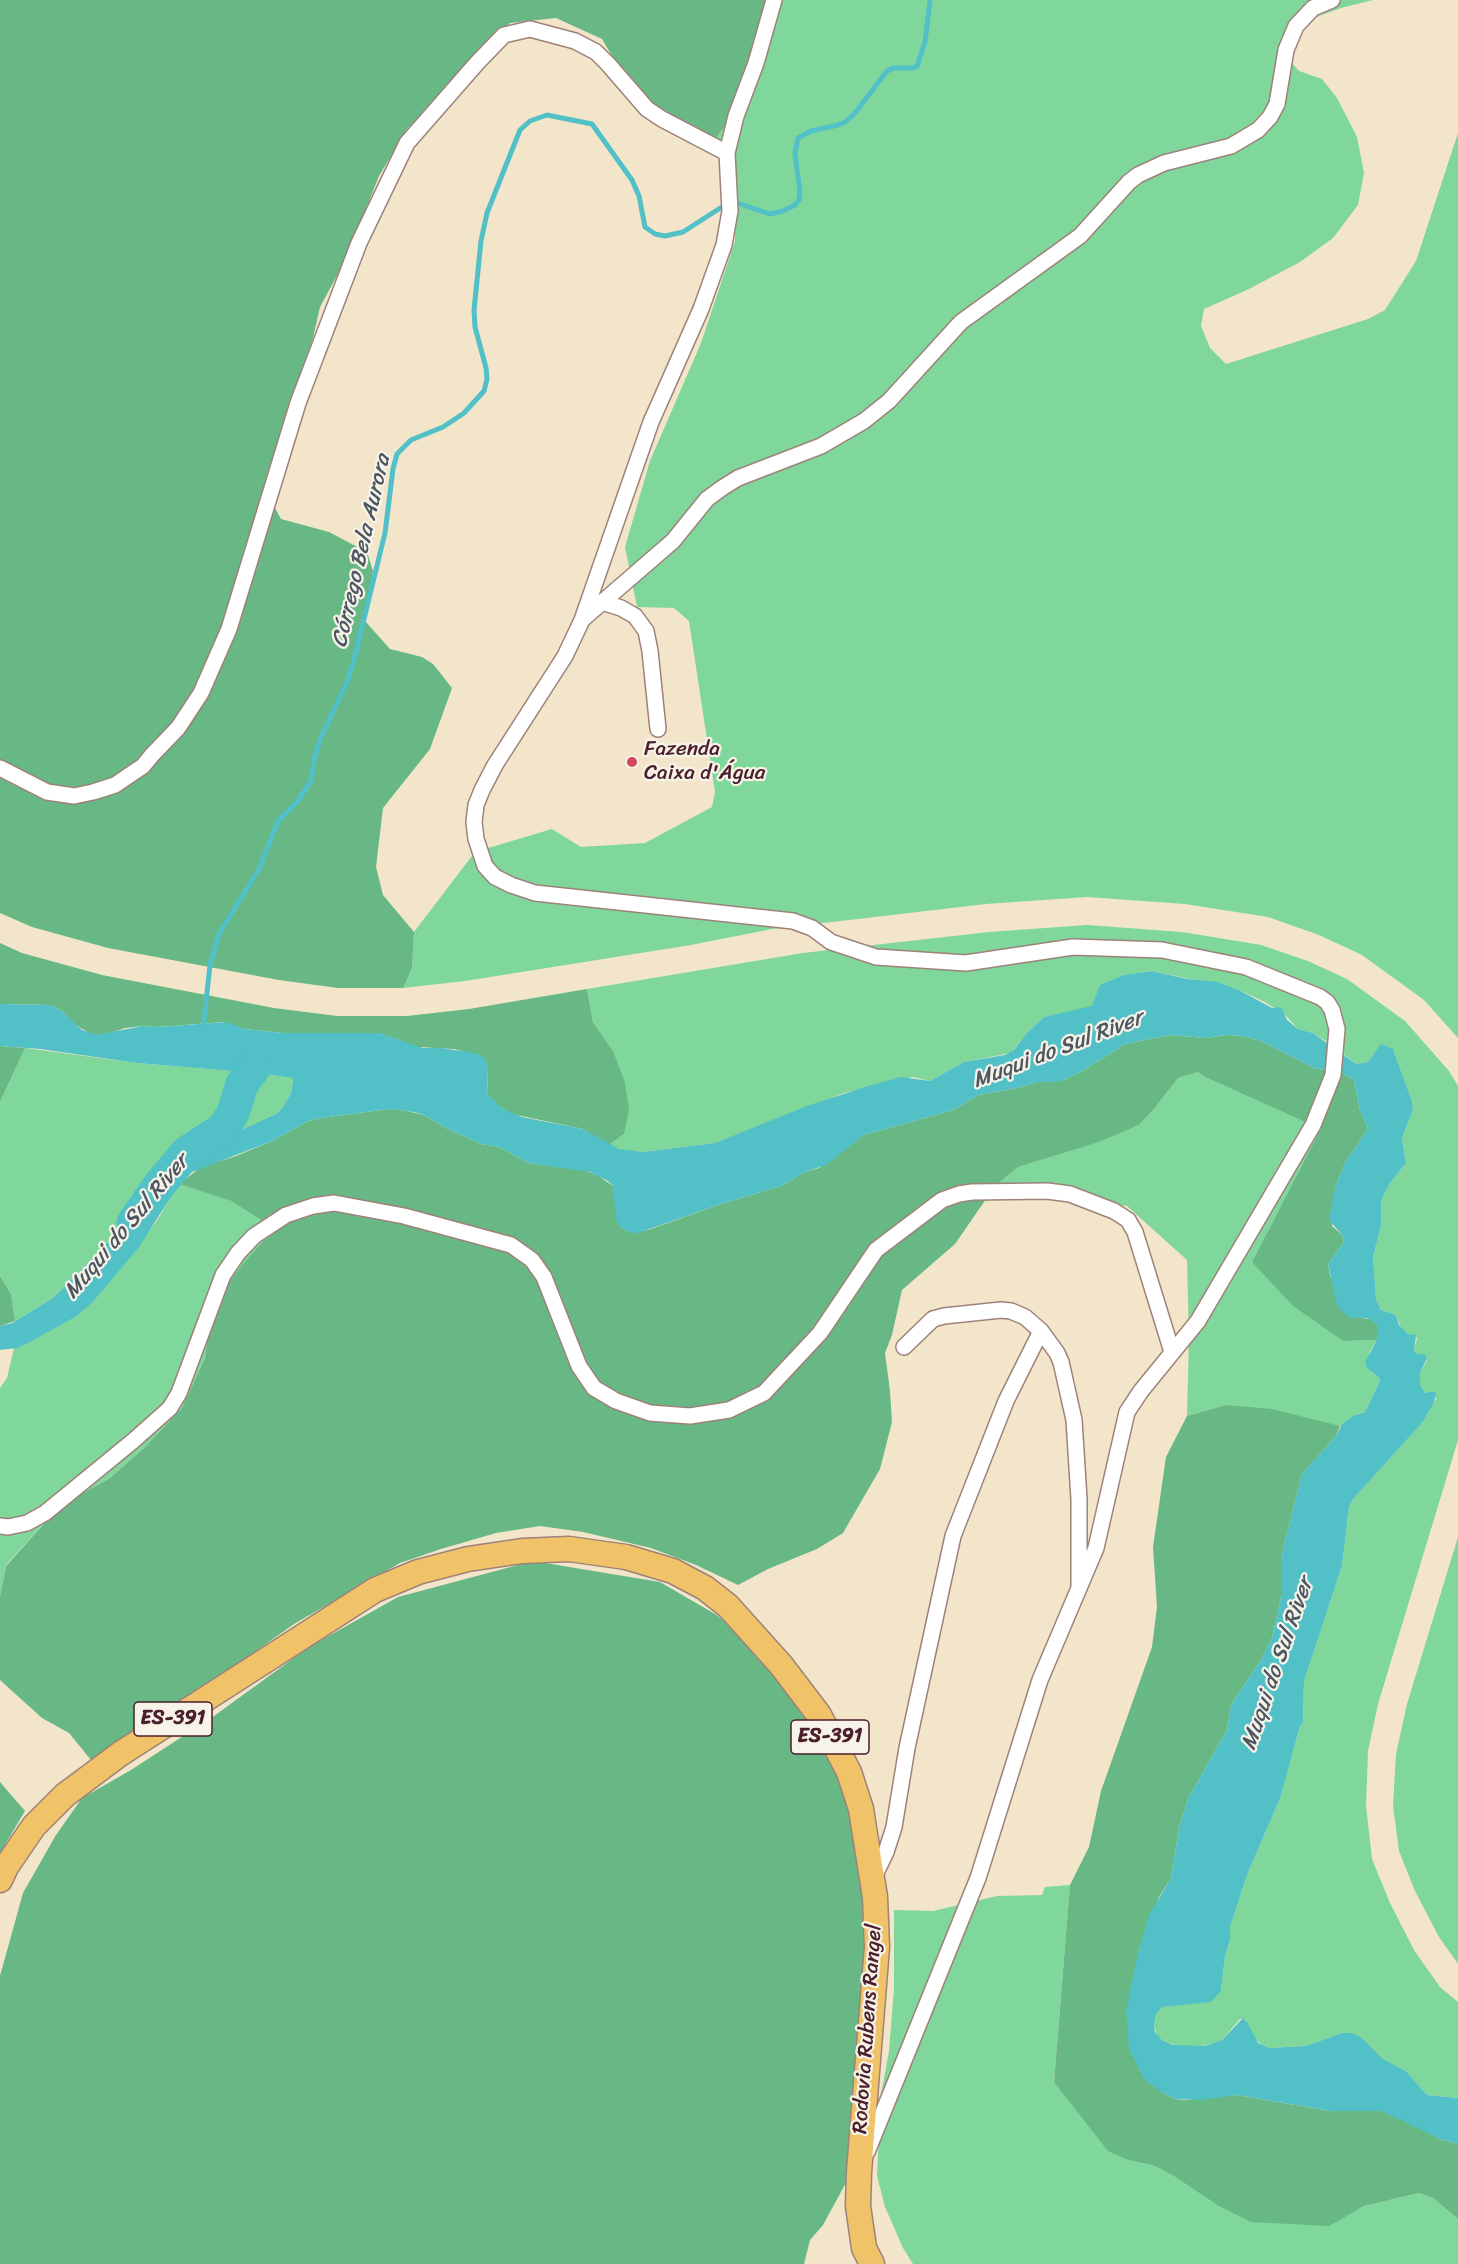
<!DOCTYPE html>
<meta charset="utf-8">
<style>
body{margin:0}
canvas{display:block;background:#f2e5ca}
</style>
<canvas width="1458" height="2264"></canvas>
<script>
const c = document.querySelector('canvas').getContext('2d');
c.lineJoin = 'round';
function paint(path, color) { c.fillStyle = color; c.fill(path, 'evenodd'); }
const shape = rows => new Path2D(rows.map(r => 'M' + r).join(''));
function stroke(path, color, width, dash) { c.strokeStyle = color; c.lineWidth = width; c.lineCap = dash ? 'butt' : 'round'; c.setLineDash(dash || []); c.stroke(path); }
function write(font, color, halo, rows, align = 'center') {
  c.font = font + ' Sriracha,sans-serif'; c.lineWidth = 4.5; c.setLineDash([]); c.textBaseline = 'middle'; c.strokeStyle = halo; c.fillStyle = color; for (const [text, x, y, turn = 0] of rows) {
    c.save(); c.translate(x, y); c.rotate((+turn || 0) * Math.PI / 180); c.textAlign = isNaN(turn) ? turn : align; if (halo) c.strokeText(text, 0, 0); c.fillText(text, 0, 0); c.restore();
  }
}
paint(shape([
 [782,0,1373,0,1341,8,1308,20,1299,32,1289,60,1299,71,1322,79,1337,98,1357,137,1364,173,1358,205,1333,238,1300,262,1249,289,1204,309,1201,326,1210,348,1226,364,1368,319,1385,310,1416,261,1458,133,1458,1038,1424,1000,1362,955,1319,935,1268,917,1185,904,1087,897,986,904,772,929,691,945,465,981,403,988,412,968,414,932,475,852,552,829,581,847,645,843,712,807,715,792,689,621,674,608,637,607,625,547,650,461,701,343,735,241,736,195,716,138,755,85,778,19],
 [1087,925,1182,932,1261,945,1308,961,1347,979,1405,1021,1449,1071,1458,1086,1458,1440,1378,1704,1368,1751,1366,1806,1372,1859,1390,1903,1414,1950,1440,1987,1458,2002,1458,2098,1427,2095,1406,2071,1383,2059,1362,2038,1334,2036,1306,2046,1269,2048,1263,2046,1255,2039,1245,2019,1240,2019,1222,2040,1212,2044,1198,2047,1177,2046,1162,2040,1157,2035,1154,2026,1156,2014,1163,2007,1186,2003,1205,2003,1221,1991,1225,1956,1230,1940,1230,1927,1247,1875,1281,1796,1300,1726,1303,1723,1304,1681,1342,1566,1349,1507,1354,1498,1422,1423,1436,1399,1434,1391,1425,1393,1420,1385,1420,1373,1427,1360,1422,1354,1418,1354,1414,1351,1417,1338,1414,1335,1408,1334,1401,1328,1396,1315,1381,1310,1376,1299,1373,1257,1381,1226,1381,1201,1390,1183,1406,1163,1402,1138,1413,1110,1412,1101,1393,1049,1374,1054,1368,1062,1356,1064,1329,1043,1313,1033,1298,1029,1286,1016,1265,1002,1239,990,1218,982,1204,982,1152,971,1123,975,1100,985,1094,1005,1086,1009,1044,1017,1026,1034,1011,1053,964,1062,930,1081,913,1077,844,1093,715,1143,643,1152,625,1151,609,1145,624,1134,613,1051,593,1022,587,989,803,953,989,932],
 [25,1048,137,1063,256,1073,292,1078,293,1080,291,1093,283,1107,276,1114,219,1140,179,1163,97,1254,53,1298,15,1321,11,1294,0,1276,0,1102],
 [1198,1072,1205,1077,1322,1129,1252,1262,1343,1341,1377,1340,1369,1353,1370,1371,1379,1378,1380,1381,1365,1412,1357,1414,1340,1426,1226,1405,1187,1416,1189,1337,1187,1260,1127,1206,1075,1200,995,1186,1018,1167,1098,1142,1139,1125,1154,1109,1178,1078],
 [179,1184,231,1201,272,1227,276,1233,263,1241,230,1280,208,1332,205,1358,182,1408,144,1448,110,1478,60,1506,6,1565,0,1596,0,1388,7,1378,14,1348,77,1316,92,1303,156,1222],
 [1458,1537,1458,1964,1439,1937,1415,1891,1399,1851,1393,1806,1396,1754,1407,1704],
 [1070,1885,1054,2082,1128,2160,1155,2166,1177,2178,1355,2211,1364,2206,1419,2193,1433,2198,1458,2219,1458,2264,913,2264,903,2248,885,2207,877,2176,881,2095,889,2051,894,1989,894,1910,933,1911,997,1896,1042,1895,1045,1887]
]), '#7fd79c');
paint(shape([
 [0,0,782,0,778,19,755,85,716,138,650,104,621,71,602,39,556,18,510,23,407,129,379,176,345,261,320,307,288,448,268,495,281,519,329,532,367,552,373,571,365,621,390,649,422,657,433,664,452,688,430,749,383,808,376,867,383,895,414,932,412,968,403,988,338,988,279,980,108,948,32,927,0,913],
 [0,943,22,953,102,975,274,1008,337,1016,407,1016,469,1009,587,989,593,1022,613,1051,625,1083,629,1110,624,1134,609,1145,583,1129,512,1114,500,1107,488,1095,487,1064,481,1056,454,1049,418,1047,379,1033,283,1033,245,1029,223,1022,158,1027,143,1026,125,1028,104,1035,92,1035,76,1025,62,1011,51,1005,0,1004],
 [1170,1035,1206,1038,1226,1035,1243,1036,1261,1041,1314,1068,1342,1073,1354,1080,1360,1110,1368,1129,1346,1161,1335,1188,1332,1226,1342,1235,1344,1242,1328,1264,1330,1276,1361,1318,1372,1319,1377,1324,1377,1340,1343,1341,1292,1305,1252,1262,1321,1129,1205,1077,1198,1072,1178,1078,1154,1109,1139,1125,1099,1142,1018,1167,995,1186,955,1244,902,1290,892,1335,885,1353,890,1391,892,1422,880,1469,843,1533,817,1549,768,1569,738,1585,696,1565,651,1548,583,1532,540,1526,496,1533,441,1549,400,1563,294,1624,198,1692,91,1760,69,1733,42,1718,0,1680,0,1596,6,1566,60,1506,110,1478,144,1448,182,1408,205,1358,208,1332,217,1304,230,1280,248,1258,263,1241,275,1233,272,1227,231,1201,179,1184,201,1167,236,1156,272,1141,308,1121,321,1118,389,1109,407,1111,424,1115,446,1128,481,1144,499,1147,529,1163,583,1170,597,1175,613,1186,620,1227,631,1233,648,1230,718,1205,781,1186,805,1172,819,1168,864,1135,953,1110,979,1095,1022,1087,1036,1082,1064,1080,1081,1072,1125,1044],
 [0,1046,25,1048,0,1102],
 [0,1276,11,1294,15,1321,0,1326],
 [1226,1405,1272,1409,1340,1426,1336,1436,1302,1474,1281,1558,1281,1597,1272,1638,1261,1660,1236,1697,1231,1706,1227,1730,1188,1799,1179,1828,1171,1878,1159,1897,1138,1953,1161,2092,1175,2099,1185,2100,1237,2095,1330,2111,1378,2110,1391,2113,1440,2139,1458,2144,1458,2219,1433,2198,1419,2193,1364,2206,1329,2226,1251,2222,1219,2206,1177,2178,1155,2166,1128,2160,1108,2151,1054,2082,1070,1885,1089,1847,1101,1791,1152,1647,1157,1607,1153,1547,1166,1457,1187,1416],
 [533,1561,660,1582,715,1614,758,1645,797,1698,842,1774,865,1874,866,1988,848,2179,823,2225,810,2240,804,2264,0,2264,0,1976,23,1893,56,1835,82,1798,131,1770,214,1716,309,1647,398,1597],
 [0,1782,25,1811,0,1853]
]), '#67b884');
paint(shape([
 [1152,971,1187,979,1218,982,1239,990,1272,1008,1281,1007,1287,1020,1298,1029,1313,1033,1356,1064,1368,1062,1381,1044,1393,1049,1412,1101,1413,1110,1402,1138,1406,1163,1390,1183,1381,1201,1381,1226,1373,1257,1376,1299,1381,1310,1396,1315,1399,1325,1408,1334,1416,1335,1414,1351,1418,1354,1424,1354,1427,1358,1420,1373,1420,1385,1425,1393,1434,1391,1436,1394,1434,1403,1422,1423,1354,1498,1349,1507,1342,1566,1304,1681,1303,1723,1300,1726,1281,1796,1247,1875,1230,1927,1230,1940,1225,1956,1221,1991,1211,2002,1163,2007,1156,2014,1154,2026,1155,2032,1162,2040,1173,2045,1205,2046,1222,2040,1243,2018,1247,2022,1258,2043,1269,2048,1306,2046,1342,2033,1352,2033,1362,2038,1383,2059,1406,2071,1427,2095,1458,2098,1458,2144,1440,2139,1382,2111,1330,2111,1237,2095,1201,2100,1175,2099,1161,2092,1144,2079,1129,2049,1126,2011,1138,1953,1150,1913,1171,1878,1179,1828,1188,1799,1227,1730,1231,1706,1236,1697,1261,1660,1272,1638,1281,1597,1281,1558,1302,1474,1336,1436,1342,1424,1355,1415,1365,1412,1380,1381,1379,1378,1367,1368,1365,1362,1377,1340,1377,1324,1368,1318,1351,1318,1342,1312,1336,1302,1328,1264,1344,1242,1342,1235,1329,1220,1335,1188,1346,1161,1368,1129,1360,1110,1354,1080,1342,1073,1314,1068,1261,1041,1243,1036,1226,1035,1206,1038,1170,1035,1125,1044,1081,1072,1064,1080,1055,1082,1036,1082,1022,1087,979,1095,953,1110,864,1135,826,1165,805,1172,781,1186,718,1205,638,1233,631,1233,620,1227,616,1219,613,1186,608,1181,590,1172,529,1163,499,1147,481,1144,446,1128,424,1115,414,1112,389,1109,321,1118,308,1121,272,1141,192,1172,179,1184,139,1247,92,1303,77,1316,28,1343,17,1348,0,1350,0,1326,12,1323,53,1298,97,1254,179,1163,219,1140,276,1114,283,1107,291,1093,293,1080,292,1078,256,1073,137,1063,40,1049,0,1046,0,1004,51,1005,62,1011,82,1030,96,1035,143,1026,158,1027,226,1022,245,1029,283,1033,379,1033,423,1048,441,1048,475,1053,483,1057,487,1064,488,1095,503,1109,522,1117,583,1129,619,1149,643,1152,715,1143,807,1106,868,1086,901,1077,930,1081,964,1062,1005,1055,1014,1050,1026,1034,1044,1017,1092,1006,1100,985,1123,975]
]), '#52c0c7');
stroke(shape([
 [203,1029,210,965,219,934,259,869,278,821,297,802,311,781,315,756,321,737,347,682,354,660,385,533,393,469,397,454,411,440,443,427,464,413,484,391,487,379,486,368,475,327,474,310,481,241,487,213,520,130,530,121,547,115,592,124,632,180,639,196,645,227,655,234,665,236,683,232,728,203,740,204,770,214,783,211,795,205,799,200,800,191,795,154,798,138,811,131,838,125,845,122,855,113,887,71,894,68,913,68,917,66,925,42,930,0]
]), '#52c0c7', 5);
stroke(shape([
 [133,1223,160,1184,187,1152,224,1128,233,1113,242,1084,254,1068]
]), '#52c0c7', 33);
const street = shape([
 [774,0,756,63,736,116,727,153,730,211,724,245,701,309,651,422,582,620,565,656,495,765,482,790,476,805,474,822,476,839,485,866,495,877,511,885,535,893,793,921,812,928,831,942,876,957,966,963,1073,947,1162,950,1246,967,1320,997,1327,1002,1332,1010,1337,1029,1333,1075,1313,1125,1198,1321,1141,1391,1127,1412,1096,1548,1040,1680,978,1878,867,2152],
 [602,602,621,608,635,616,646,631,650,651,658,729],
 [584,618,673,541,707,499,722,488,738,478,821,446,864,421,889,401,961,322,1080,236,1129,182,1138,175,1164,163,1231,146,1258,130,1270,117,1277,104,1286,50,1296,26,1313,8,1332,0],
 [0,768,47,792,74,796,93,792,115,785,143,766,152,755,178,728,201,693,229,629,298,403,359,243,407,143,477,63,504,35,530,29,575,41,596,52,608,64,647,109,662,119,727,153],
 [904,1347,933,1319,944,1316,1001,1310,1011,1311,1025,1317,1041,1331,1057,1353,1061,1362,1074,1420,1079,1499,1079,1586],
 [0,1526,8,1527,27,1523,45,1513,133,1441,170,1408,179,1393,223,1275,238,1253,254,1236,286,1215,313,1206,334,1203,404,1216,511,1245,532,1260,544,1277,579,1366,594,1388,616,1401,650,1413,690,1416,729,1410,764,1393,820,1333,876,1250,942,1200,959,1194,972,1192,1047,1191,1070,1194,1114,1211,1128,1220,1135,1232,1172,1352],
 [873,1879,886,1852,894,1827,907,1748,953,1536,1006,1401,1041,1331]
]);
const primary = shape([
 [0,1880,6,1867,34,1826,65,1795,120,1754,375,1590,418,1572,468,1559,522,1551,569,1549,626,1557,673,1571,705,1588,728,1606,781,1665,819,1715,849,1772,861,1809,875,1897,877,1947,859,2172,858,2206,864,2248,872,2264]
]);
stroke(street, '#9e827a', 18);
stroke(primary, '#9e827a', 27);
stroke(street, '#fff', 15);
stroke(primary, '#f0c369', 24);
for (const [x, y, r, color] of [
 [632,762,6,"#d1495b"]
]) { const dot = new Path2D(); dot.arc(x, y, r, 0, 2 * Math.PI); c.fillStyle = color; c.fill(dot); stroke(dot, '#f7f3e8', 2); }
for (const [x, y, w] of [
 [173,1719,78],
 [830,1737,78]
]) { const box = new Path2D(); box.roundRect(x - w / 2, y - 17, w, 34, 4.5); c.fillStyle = '#f7f3e8'; c.fill(box); stroke(box, '#4a1f2b', 1.5); }
write('bold 20px', '#4a1f2b', null, [
 ["ES-391",173,1719],
 ["ES-391",830,1737]
]);
write('21px', '#4a1f2b', '#f7f3e8', [
 ["Fazenda",644,750],
 ["Caixa d'Água",644,774]
], 'left');
write('21px', '#4a1f2b', '#f7f3e8', [
 ["Rodovia Rubens Rangel",868,2029,-86]
]);
write('italic 22px', '#4d5762', '#f7f3e8', [
 ["Córrego Bela Aurora",362,551,-77],
 ["Muqui do Sul River",1058,1050,-21],
 ["Muqui do Sul River",127,1227,-50],
 ["Muqui do Sul River",1278,1664,-71]
]);
</script>
